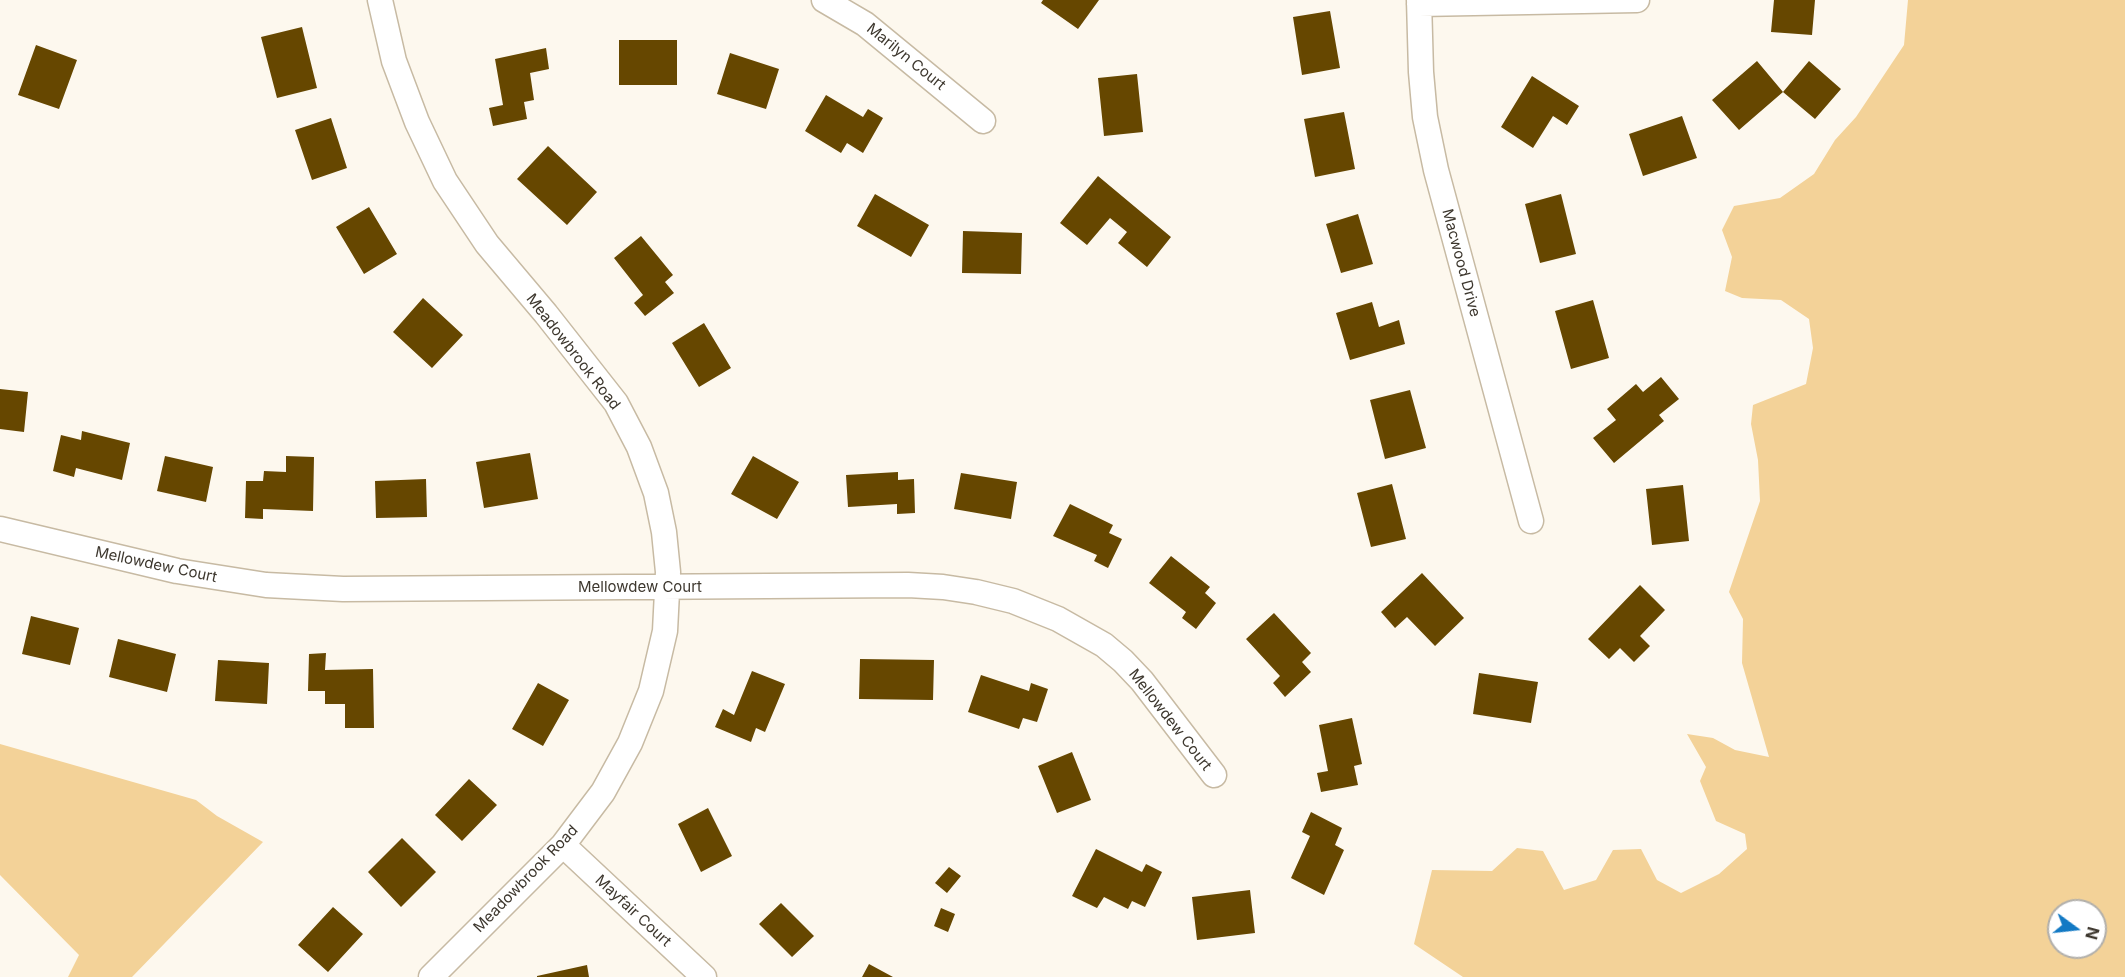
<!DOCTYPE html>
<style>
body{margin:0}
#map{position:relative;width:2125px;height:977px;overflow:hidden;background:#fdf8ee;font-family:Inter,sans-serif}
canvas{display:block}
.north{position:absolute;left:2047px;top:899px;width:60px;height:60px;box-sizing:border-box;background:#fff;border:2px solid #b1afab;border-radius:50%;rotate:105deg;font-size:16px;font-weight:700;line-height:24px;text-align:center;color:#3d372e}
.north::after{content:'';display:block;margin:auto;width:21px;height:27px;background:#1279c4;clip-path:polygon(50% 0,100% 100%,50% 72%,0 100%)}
</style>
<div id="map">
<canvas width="2125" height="977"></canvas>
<div class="north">N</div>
</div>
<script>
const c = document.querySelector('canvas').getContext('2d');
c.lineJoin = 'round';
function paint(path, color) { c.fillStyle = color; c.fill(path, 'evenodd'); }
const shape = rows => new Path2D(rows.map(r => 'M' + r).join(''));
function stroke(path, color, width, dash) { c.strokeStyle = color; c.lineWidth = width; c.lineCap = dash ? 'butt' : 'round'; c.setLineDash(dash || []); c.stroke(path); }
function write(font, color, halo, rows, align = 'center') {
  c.font = font + ' Inter,sans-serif'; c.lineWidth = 6; c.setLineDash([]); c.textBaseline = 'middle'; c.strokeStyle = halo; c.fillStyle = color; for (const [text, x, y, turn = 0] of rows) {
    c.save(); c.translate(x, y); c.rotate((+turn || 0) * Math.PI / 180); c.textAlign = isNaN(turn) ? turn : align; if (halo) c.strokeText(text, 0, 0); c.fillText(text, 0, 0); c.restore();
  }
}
paint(shape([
 [1908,0,2125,0,2125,977,1463,977,1414,944,1432,870,1492,871,1517,848,1543,851,1564,890,1596,880,1613,850,1641,849,1657,880,1681,893,1719,874,1747,849,1745,834,1716,821,1700,781,1706,767,1687,734,1713,738,1735,750,1769,757,1742,663,1743,619,1729,592,1760,501,1758,460,1751,424,1753,405,1806,384,1813,348,1809,319,1781,300,1742,298,1725,291,1732,257,1722,230,1734,206,1780,198,1814,174,1835,140,1856,117,1904,45],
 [2059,911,2095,911,2095,947,2059,947],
 [0,744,196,800,217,816,263,842,132,977,68,977,79,955,0,875]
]), '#f3d298');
paint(shape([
 [1043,0,1099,0,1078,29,1041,3],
 [1774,0,1815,0,1812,35,1771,32],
 [1330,11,1340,68,1302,75,1293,17],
 [302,27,317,88,277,98,261,37],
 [619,40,677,40,677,85,619,85],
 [36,45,77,60,59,109,18,95],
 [546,48,549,69,530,73,534,100,524,102,527,119,493,126,489,108,503,105,495,59],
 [730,53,779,69,766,109,717,94],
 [1757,61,1783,92,1739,130,1712,100],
 [1809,61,1841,89,1815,119,1783,92],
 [1137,74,1143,132,1104,136,1098,78],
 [1532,76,1579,106,1567,125,1553,116,1533,148,1501,127],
 [826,95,863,117,868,109,883,118,863,153,847,143,841,153,805,131],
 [1344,112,1355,169,1315,177,1304,119],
 [1682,116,1697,158,1643,176,1629,134],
 [331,118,347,168,312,180,295,130],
 [548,146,597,192,567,225,517,179],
 [1098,176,1171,237,1147,267,1118,243,1127,232,1110,218,1087,245,1060,223],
 [875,194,929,225,911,257,857,226],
 [1561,194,1576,254,1540,263,1525,204],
 [369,207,397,254,364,274,336,227],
 [1358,214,1373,264,1341,273,1326,224],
 [963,231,1022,233,1021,274,962,273],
 [641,236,673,275,665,282,674,293,645,316,634,303,643,295,614,258],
 [423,298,463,335,432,368,393,332],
 [1593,300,1609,358,1571,369,1555,311],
 [1372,302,1379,327,1399,320,1405,344,1350,360,1336,313],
 [704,323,731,368,699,387,672,343],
 [1661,377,1679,399,1659,415,1664,421,1614,463,1593,438,1616,420,1607,409,1636,384,1643,392],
 [0,389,28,392,24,432,0,429],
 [1410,390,1426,448,1385,459,1370,400],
 [82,431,130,443,122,480,76,468,74,477,53,471,61,435,81,440],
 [530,453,538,499,484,508,476,462],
 [165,456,213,467,206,502,157,491],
 [286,456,314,457,313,511,263,509,263,519,245,518,246,481,263,481,264,471,286,472],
 [753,456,799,482,777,519,731,494],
 [898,472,898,480,914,479,915,513,897,514,897,504,848,507,846,475],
 [961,473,1017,482,1011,519,954,509],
 [426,479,427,517,376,518,375,481],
 [1392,484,1406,539,1371,547,1357,493],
 [1683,485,1689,541,1652,545,1646,489],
 [1070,504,1113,525,1109,533,1122,539,1108,568,1094,561,1097,555,1053,536],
 [1171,556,1210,587,1205,593,1216,603,1196,629,1182,618,1186,612,1149,583],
 [1422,573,1464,618,1435,646,1407,617,1395,628,1381,612],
 [1640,585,1665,610,1640,636,1650,646,1634,662,1620,648,1609,659,1588,639],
 [1274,613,1311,653,1302,662,1311,672,1285,697,1273,683,1280,676,1246,639],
 [31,616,79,628,70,665,22,654],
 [118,639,176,654,167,692,109,677],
 [326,653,325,670,373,669,374,728,345,728,345,704,325,704,325,691,308,691,309,654],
 [860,659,934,660,933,700,859,699],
 [218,660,269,663,267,704,215,701],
 [752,671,785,684,765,732,756,728,751,742,715,727,723,709,734,715],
 [1479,673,1538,682,1531,723,1473,714],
 [981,675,1029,691,1031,683,1048,689,1037,722,1023,718,1019,729,968,712],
 [538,683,569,700,543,746,512,729],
 [1352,718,1362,764,1354,766,1358,785,1321,792,1317,773,1328,771,1319,725],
 [1072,752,1091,800,1057,813,1038,766],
 [469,779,497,805,462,841,435,815],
 [708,808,732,856,701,872,678,824],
 [1311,812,1342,828,1335,845,1344,850,1324,895,1291,878,1310,836,1302,832],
 [402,838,436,872,401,907,368,872],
 [1096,849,1142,872,1146,864,1162,872,1145,907,1132,901,1128,909,1104,897,1097,908,1072,896],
 [949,867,961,876,947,893,935,883],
 [1250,890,1255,933,1197,940,1192,897],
 [781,903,814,936,792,957,759,924],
 [333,907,363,934,328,972,298,945],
 [941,908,955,914,948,932,934,926],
 [869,964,893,977,862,977],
 [587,965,589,977,537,977,537,976]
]), '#664700');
const street = shape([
 [380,0,394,61,417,122,445,181,487,244,546,314,616,403,639,447,656,493,664,532,668,572,665,631,651,691,630,743,603,792,563,845,431,977],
 [824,0,865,24,983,121],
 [1419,0,1421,72,1425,117,1436,170,1531,521],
 [1419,4,1637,0],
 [0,529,177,571,266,585,343,589,908,585,943,587,976,592,1013,601,1058,619,1104,645,1123,661,1142,681,1214,775],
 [563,845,704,977]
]);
stroke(street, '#c7baa3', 27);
stroke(street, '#fff', 24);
write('15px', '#3d372e', '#fff', [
 ["Marilyn Court",906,57,39],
 ["Macwood Drive",1461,263,75],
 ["Meadowbrook Road",573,352,52],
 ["Mellowdew Court",156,565,12],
 ["Mellowdew Court",640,587],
 ["Mellowdew Court",1170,720,52],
 ["Meadowbrook Road",526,879,-46],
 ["Mayfair Court",633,911,43]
]);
</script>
